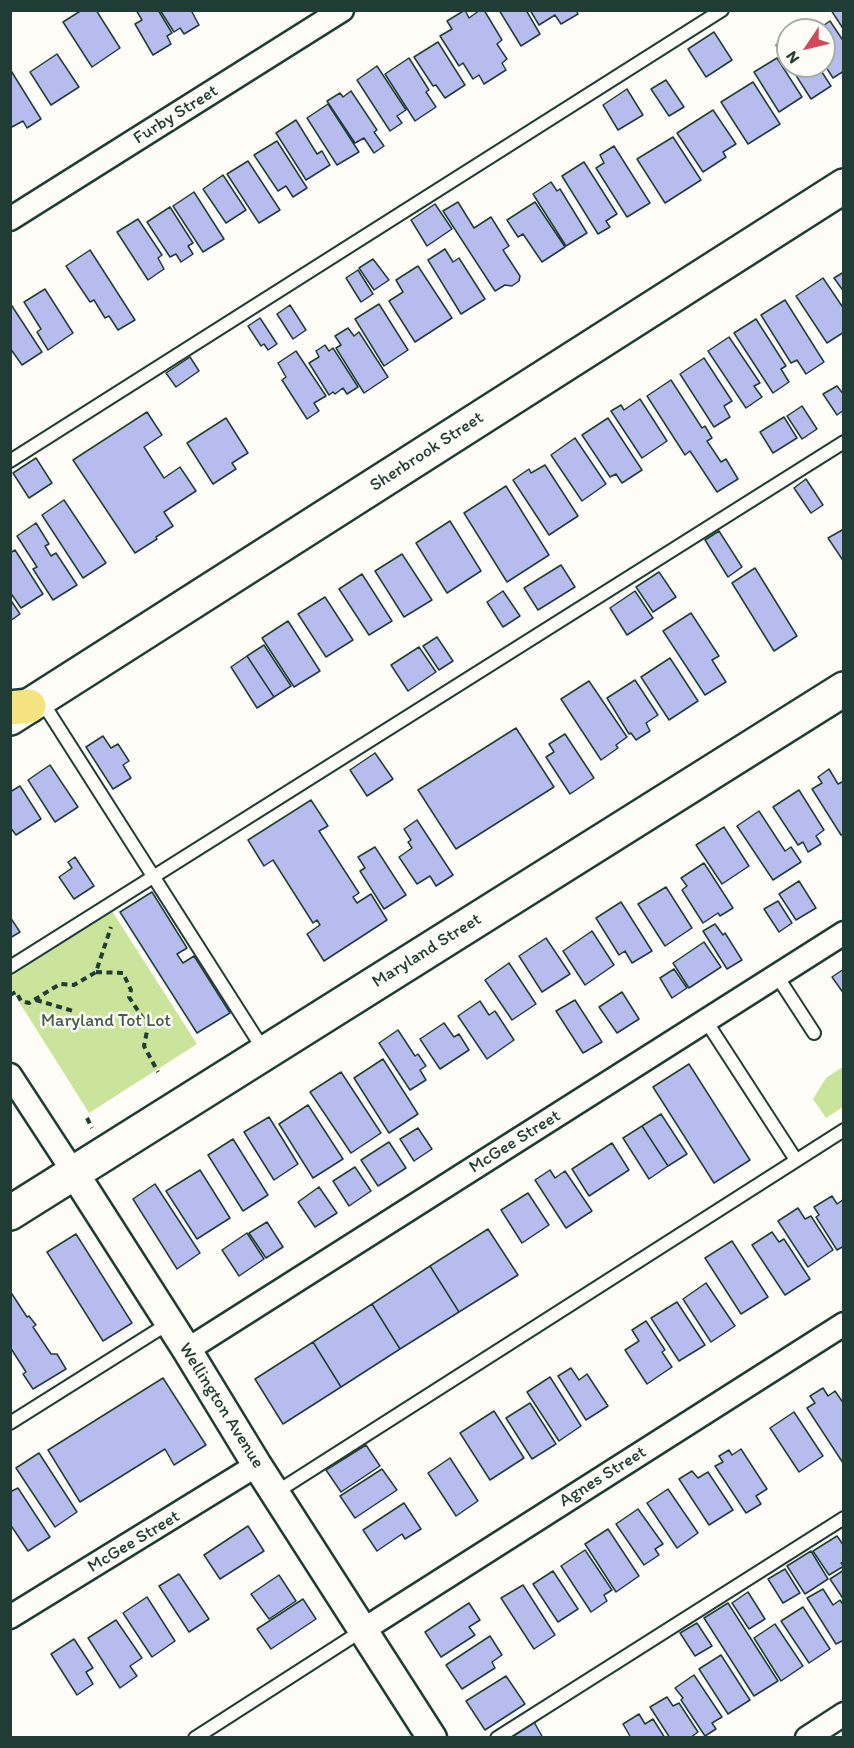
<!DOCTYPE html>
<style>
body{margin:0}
#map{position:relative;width:854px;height:1748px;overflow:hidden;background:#fdfcf7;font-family:Itim,sans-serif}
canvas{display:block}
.frame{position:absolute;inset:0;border:12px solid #1f3d34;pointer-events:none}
.north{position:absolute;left:776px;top:18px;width:60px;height:60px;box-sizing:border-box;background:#fdfcf7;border:2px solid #a4b0a9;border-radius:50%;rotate:235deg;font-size:16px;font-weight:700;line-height:24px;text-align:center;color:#1f3d34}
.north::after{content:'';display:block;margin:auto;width:21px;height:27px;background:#d1495b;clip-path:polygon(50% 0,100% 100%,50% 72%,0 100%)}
</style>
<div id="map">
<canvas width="854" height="1748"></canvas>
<div class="frame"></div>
<div class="north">N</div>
</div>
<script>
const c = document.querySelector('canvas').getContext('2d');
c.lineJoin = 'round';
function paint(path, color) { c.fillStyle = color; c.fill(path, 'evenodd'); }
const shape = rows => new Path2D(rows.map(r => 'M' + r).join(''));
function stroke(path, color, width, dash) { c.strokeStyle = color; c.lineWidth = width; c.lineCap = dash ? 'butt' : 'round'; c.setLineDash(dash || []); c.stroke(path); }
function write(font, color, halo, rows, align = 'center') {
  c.font = font + ' Itim,sans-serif'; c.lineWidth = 5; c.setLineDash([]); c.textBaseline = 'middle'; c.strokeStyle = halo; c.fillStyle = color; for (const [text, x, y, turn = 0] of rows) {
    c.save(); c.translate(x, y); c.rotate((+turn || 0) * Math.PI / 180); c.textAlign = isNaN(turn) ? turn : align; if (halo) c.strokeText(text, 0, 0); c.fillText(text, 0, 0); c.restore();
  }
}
paint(shape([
 [112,911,197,1044,89,1113,11,989,11,976],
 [841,1068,843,1068,843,1107,826,1118,813,1099,826,1078]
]), '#cae49b');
const building = shape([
 [82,10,96,10,120,48,92,67,63,22,82,10],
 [136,10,158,10,172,33,167,36,171,44,153,55,135,24,142,20,136,10],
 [160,10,191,10,199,25,184,34,180,28,174,32,160,10],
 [465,10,469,18,480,10,484,10,502,40,497,44,507,59,502,63,506,70,484,84,479,75,473,79,463,63,459,66,440,36,452,29,447,21,465,10],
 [499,10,526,10,540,34,521,46,499,10],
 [530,10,576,10,578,14,561,24,555,15,539,25,530,10],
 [831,10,844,10,844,30,831,10],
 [830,21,844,42,844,71,833,78,824,64,824,30,817,30,830,21],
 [714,32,732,60,706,77,688,49,714,32],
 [788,37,788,63,776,45,788,37],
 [438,42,465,85,445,98,436,85,433,86,414,57,438,42],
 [57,54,79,87,51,105,30,72,57,54],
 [409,58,429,90,426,92,436,107,415,121,385,74,409,58],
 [777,58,802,97,779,112,754,72,777,58],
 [377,66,406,110,397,116,402,123,390,131,357,80,377,66],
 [790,66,818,66,831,86,811,99,790,66],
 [10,69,41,119,27,128,23,121,10,128,10,69],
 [666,80,684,107,669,116,651,89,666,80],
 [753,82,780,124,748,144,721,102,753,82],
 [627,89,643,115,618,130,603,105,627,89],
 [351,91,377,130,374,132,384,146,374,153,364,138,355,143,327,101,340,93,343,97,351,91],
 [328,104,359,152,337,165,307,118,328,104],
 [713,110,736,144,723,152,726,157,703,172,677,133,713,110],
 [296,120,317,154,322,151,330,165,306,180,276,133,296,120],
 [673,137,701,180,665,203,637,159,673,137],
 [277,141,307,188,293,197,286,186,278,191,254,155,277,141],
 [614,146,650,203,627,217,596,168,604,163,600,155,614,146],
 [248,161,280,210,259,223,227,174,248,161],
 [584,162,617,214,606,221,610,227,598,234,562,176,584,162],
 [223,175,246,210,226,223,203,189,223,175],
 [551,182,557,191,560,189,587,233,566,246,533,194,551,182],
 [194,192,224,239,203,252,173,206,194,192],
 [458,202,474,228,491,217,509,246,503,250,520,276,519,281,512,286,505,285,495,291,443,211,458,202],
 [535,202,565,247,542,262,523,234,518,237,507,220,535,202],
 [435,204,452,229,427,246,411,220,435,204],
 [170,207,193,243,188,246,193,254,181,262,176,254,170,257,147,222,170,207],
 [138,219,162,255,158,258,164,269,148,280,117,232,138,219],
 [445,249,453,262,459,258,485,299,461,314,428,260,445,249],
 [90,250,135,320,118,330,109,316,105,318,94,300,90,302,66,266,90,250],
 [373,259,389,280,374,290,359,268,373,259],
 [418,266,452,318,415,342,389,301,403,292,396,280,418,266],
 [358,270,373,294,361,302,346,278,358,270],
 [844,272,844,292,834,278,844,272],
 [823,278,844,309,844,332,827,343,796,296,823,278],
 [45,289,73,333,48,350,37,332,41,329,24,302,45,289],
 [785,300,824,362,806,374,797,360,791,363,761,315,785,300],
 [10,303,42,352,22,365,10,348,10,303],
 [379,304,408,350,384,366,355,319,379,304],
 [290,305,306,330,293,339,277,314,290,305],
 [260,318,277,344,268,350,264,344,261,346,248,326,260,318],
 [756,319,786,366,781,369,789,382,773,393,734,333,756,319],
 [348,328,354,336,359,332,388,377,364,393,336,348,341,345,335,336,348,328],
 [729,337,760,383,754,386,762,397,746,408,708,351,729,337],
 [325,345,329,351,333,348,358,387,347,394,343,388,335,394,333,392,329,395,309,363,319,357,316,351,325,345],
 [296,351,326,396,314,403,319,411,307,419,282,380,286,377,278,363,296,351],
 [190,357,199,371,176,387,166,373,190,357],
 [704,358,732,401,724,406,730,417,714,427,680,374,704,358],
 [671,380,702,428,705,426,712,438,707,441,721,462,726,459,738,479,717,492,690,451,685,455,647,396,671,380],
 [837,386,844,395,844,410,837,415,823,394,837,386],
 [640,399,667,441,642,458,611,411,621,405,624,410,640,399],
 [802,406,817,429,802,439,787,416,802,406],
 [147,412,162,435,144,447,164,478,180,467,196,491,164,512,173,526,156,537,157,539,135,553,73,460,147,412],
 [784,417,797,438,773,453,760,432,784,417],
 [226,418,248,453,232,463,236,469,213,484,187,443,226,418],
 [608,418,642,470,622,483,616,474,610,477,582,435,608,418],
 [575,438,606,484,582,501,551,455,575,438],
 [36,458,52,483,29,498,13,473,36,458],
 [545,465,578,516,549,535,513,480,529,469,531,473,545,465],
 [806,479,823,505,811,513,794,488,806,479],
 [506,486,549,555,507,582,464,513,506,486],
 [64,500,106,563,83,578,42,515,64,500],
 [450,521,481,571,447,593,416,543,450,521],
 [36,523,49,544,45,546,51,556,56,553,77,585,53,600,33,569,37,567,17,536,36,523],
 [844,529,844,562,828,538,844,529],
 [719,531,742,567,728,577,705,540,719,531],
 [15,550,43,594,21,608,10,592,10,553,15,550],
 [402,554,432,600,404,617,375,571,402,554],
 [561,565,575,587,538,610,524,588,561,565],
 [755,568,797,636,774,651,732,583,755,568],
 [659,572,676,597,653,612,636,587,659,572],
 [362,574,392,621,369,635,339,589,362,574],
 [503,591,520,616,503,627,487,602,503,591],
 [635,591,653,618,627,635,610,608,635,591],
 [325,597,353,640,326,657,298,614,325,597],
 [10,599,20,614,10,621,10,599],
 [691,613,719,656,712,660,726,682,705,695,663,631,691,613],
 [288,621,320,671,294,687,262,638,288,621],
 [437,637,453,661,439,670,423,646,437,637],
 [264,645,291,686,274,697,247,656,264,645],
 [419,647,436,672,408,691,391,665,419,647],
 [247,656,274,697,257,708,231,667,247,656],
 [670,658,698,701,669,720,641,677,670,658],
 [635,680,658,715,646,723,650,731,636,740,631,733,629,734,607,698,635,680],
 [589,681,627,737,616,745,618,748,601,760,561,699,589,681],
 [516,728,554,787,456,849,418,790,516,728],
 [565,734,594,778,570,794,546,757,554,752,549,744,565,734],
 [103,736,111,748,118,744,129,761,123,765,131,778,113,789,86,747,103,736],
 [375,753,393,779,367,796,350,770,375,753],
 [50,765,78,807,55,822,28,780,50,765],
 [829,769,838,784,844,781,844,834,841,835,812,789,822,783,818,777,829,769],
 [20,786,41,819,16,835,10,827,10,792,20,786],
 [799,790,824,830,816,836,821,844,808,852,803,842,798,845,773,807,799,790],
 [311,800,328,826,319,831,359,893,353,897,357,903,371,894,387,920,324,961,307,934,320,925,317,920,313,923,273,860,264,866,248,840,311,800],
 [759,811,785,851,791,847,801,862,773,880,737,826,759,811],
 [417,820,453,875,436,886,430,876,417,884,399,857,412,848,408,842,411,840,404,829,417,820],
 [724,827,749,866,722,884,696,845,724,827],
 [375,847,406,895,384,909,360,871,365,868,358,857,375,847],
 [75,857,94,886,74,899,59,877,72,868,68,862,75,857],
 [704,863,733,908,720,916,718,913,703,923,682,890,687,886,681,878,704,863],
 [799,881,816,908,796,920,779,894,799,881],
 [666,887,692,928,665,946,638,904,666,887],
 [152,892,187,948,177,954,183,963,194,956,230,1013,197,1033,120,912,152,892],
 [778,901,792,923,779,932,764,909,778,901],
 [621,902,652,951,632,963,625,951,619,955,596,918,621,902],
 [10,917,20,932,10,938,10,917],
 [715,924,723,935,725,933,742,960,727,969,703,931,715,924],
 [592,931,614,965,585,985,563,951,592,931],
 [546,938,570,974,542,992,519,956,546,938],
 [704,942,721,967,689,988,673,963,704,942],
 [509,963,536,1004,512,1020,485,980,509,963],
 [674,969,687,988,672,998,660,978,674,969],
 [844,969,844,994,832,977,844,969],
 [622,992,639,1019,617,1033,599,1007,622,992],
 [575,1000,602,1042,583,1053,556,1011,575,1000],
 [480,1001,489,1015,495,1011,514,1040,487,1059,458,1016,480,1001],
 [444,1023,454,1037,459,1034,469,1050,440,1069,420,1039,444,1023],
 [398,1030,415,1056,418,1054,426,1066,420,1070,426,1080,410,1090,379,1043,398,1030],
 [383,1059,418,1114,389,1133,354,1078,383,1059],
 [689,1064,750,1160,714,1183,653,1087,689,1064],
 [341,1072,381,1133,351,1153,310,1092,341,1072],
 [308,1105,343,1159,313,1178,279,1124,308,1105],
 [661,1114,687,1154,668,1166,642,1126,661,1114],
 [269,1117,298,1164,274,1180,244,1132,269,1117],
 [642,1126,668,1166,649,1179,623,1138,642,1126],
 [418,1128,432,1149,414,1161,400,1139,418,1128],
 [233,1139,268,1195,243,1211,208,1155,233,1139],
 [389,1142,406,1168,378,1186,361,1160,389,1142],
 [612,1143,629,1170,589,1196,572,1169,612,1143],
 [355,1167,371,1191,349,1206,333,1181,355,1167],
 [200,1170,230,1218,197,1239,166,1191,200,1170],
 [550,1170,555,1178,565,1171,592,1211,566,1228,535,1180,550,1170],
 [155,1184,200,1253,177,1269,133,1199,155,1184],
 [319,1187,337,1213,315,1227,298,1202,319,1187],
 [528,1193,549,1225,522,1243,501,1210,528,1193],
 [832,1196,837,1204,844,1199,844,1246,837,1250,816,1217,819,1215,814,1207,832,1196],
 [798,1208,805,1219,811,1216,833,1250,808,1267,778,1221,798,1208],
 [267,1222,283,1247,266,1258,249,1233,267,1222],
 [488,1229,518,1275,459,1312,430,1266,488,1229],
 [772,1232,779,1242,784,1239,810,1279,785,1295,752,1245,772,1232],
 [247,1233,264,1259,239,1276,222,1250,247,1233],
 [76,1234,132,1323,103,1341,47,1252,76,1234],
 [732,1241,768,1297,741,1314,705,1258,732,1241],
 [430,1266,459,1312,400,1349,372,1304,430,1266],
 [706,1283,735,1326,711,1342,683,1299,706,1283],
 [10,1291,27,1317,29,1316,36,1325,33,1327,51,1354,57,1354,66,1369,33,1389,23,1374,26,1372,10,1347,10,1291],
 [677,1302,705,1345,679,1361,651,1318,677,1302],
 [372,1304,400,1349,341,1387,313,1342,372,1304],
 [646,1321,665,1350,662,1352,672,1367,647,1384,625,1350,639,1341,632,1330,646,1321],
 [313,1342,341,1387,283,1424,255,1379,313,1342],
 [571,1368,579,1380,587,1374,608,1406,586,1420,558,1376,571,1368],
 [550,1377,581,1426,559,1441,527,1392,550,1377],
 [163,1378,206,1445,174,1465,165,1449,80,1502,48,1450,163,1378],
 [823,1388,828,1396,835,1391,844,1404,843,1463,807,1408,815,1403,810,1396,823,1388],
 [530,1403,556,1444,532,1459,506,1418,530,1403],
 [494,1411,524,1458,490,1480,460,1433,494,1411],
 [794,1412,823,1456,799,1472,770,1428,794,1412],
 [366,1445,380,1466,341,1492,326,1470,366,1445],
 [741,1449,767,1489,756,1496,761,1504,746,1513,715,1466,723,1462,719,1456,729,1450,732,1455,741,1449],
 [39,1453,77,1512,55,1527,16,1468,39,1453],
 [450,1458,478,1501,456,1516,428,1473,450,1458],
 [382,1469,397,1490,355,1518,340,1496,382,1469],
 [692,1471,698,1478,708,1472,733,1510,709,1525,679,1479,692,1471],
 [18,1488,50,1537,28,1551,10,1524,10,1492,18,1488],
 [668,1489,698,1533,677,1548,647,1503,668,1489],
 [404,1503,421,1529,405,1539,402,1534,377,1551,363,1530,404,1503],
 [638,1509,663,1544,655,1549,659,1555,644,1565,616,1524,638,1509],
 [248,1526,264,1551,220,1579,204,1555,248,1526],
 [608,1529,639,1576,616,1592,585,1544,608,1529],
 [837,1536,844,1546,844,1561,841,1563,844,1566,829,1575,813,1551,837,1536],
 [585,1550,612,1590,604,1595,607,1601,591,1612,561,1566,585,1550],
 [811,1551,828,1579,805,1594,787,1566,811,1551],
 [785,1569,800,1593,783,1603,768,1579,785,1569],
 [844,1570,844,1600,830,1579,844,1570],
 [553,1571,578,1609,558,1622,533,1584,553,1571],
 [179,1574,209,1619,189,1632,159,1586,179,1574],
 [279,1575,296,1601,269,1619,251,1594,279,1575],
 [523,1585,555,1635,534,1649,501,1598,523,1585],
 [823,1589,833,1605,840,1600,844,1606,844,1640,836,1644,807,1598,823,1589],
 [748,1592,765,1619,749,1629,732,1603,748,1592],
 [147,1597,175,1641,152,1657,123,1613,147,1597],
 [303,1599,316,1619,271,1649,257,1629,303,1599],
 [469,1603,480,1620,469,1627,475,1635,441,1657,425,1632,469,1603],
 [728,1603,778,1681,754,1696,704,1618,728,1603],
 [803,1607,830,1649,809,1663,781,1621,803,1607],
 [116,1620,142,1658,130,1666,137,1676,120,1688,88,1638,116,1620],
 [697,1623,712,1646,695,1656,680,1633,697,1623],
 [775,1624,803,1666,781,1681,754,1638,775,1624],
 [490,1636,502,1655,492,1662,495,1668,462,1689,446,1665,490,1636],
 [74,1639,93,1668,86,1672,93,1684,77,1695,51,1654,74,1639],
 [721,1655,750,1700,728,1714,699,1669,721,1655],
 [694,1675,722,1717,712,1723,716,1729,705,1736,681,1700,683,1698,675,1688,694,1675],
 [506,1676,525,1704,485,1730,466,1701,506,1676],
 [667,1697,673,1706,679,1703,698,1732,690,1738,670,1738,650,1707,667,1697],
 [639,1714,645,1724,653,1719,665,1738,631,1738,623,1724,639,1714],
 [534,1722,543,1738,510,1738,534,1722]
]);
paint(building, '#b6bced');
stroke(building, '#1f3d34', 1.5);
const service = shape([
 [10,461,722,10],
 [41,700,265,1052],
 [10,967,844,442],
 [777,976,814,1033],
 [706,1021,796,1160],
 [10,1423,169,1323],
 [275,1493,844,1130],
 [195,1738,363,1630],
 [497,1738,844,1518]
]);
const minor = shape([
 [10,219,342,10],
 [10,1075,74,1173],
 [187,1350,844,933],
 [10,1617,257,1465],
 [363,1630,844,1324],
 [807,1738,844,1714]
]);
const tertiary = shape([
 [74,1173,187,1350,257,1465,432,1738]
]);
const secondary = shape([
 [10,718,844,186],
 [10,1213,844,689]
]);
const primary = shape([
 [10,708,29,706]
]);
stroke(service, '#1f3d34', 16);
stroke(minor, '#1f3d34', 27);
stroke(tertiary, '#1f3d34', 33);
stroke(secondary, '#1f3d34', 38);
stroke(primary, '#1f3d34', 38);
stroke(shape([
 [96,972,123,973,131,990,129,997,148,1026,144,1046,158,1072],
 [10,995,16,992,21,1001,29,1003,60,984,74,985,96,972,111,927],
 [36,1000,73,1011],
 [87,1118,92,1128]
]), '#1f3d34', 4, [6, 4.5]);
stroke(service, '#fdfcf7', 12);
stroke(minor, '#fdfcf7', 22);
stroke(tertiary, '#fdfcf7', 28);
stroke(secondary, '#fdfcf7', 33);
stroke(primary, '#f5e382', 33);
write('18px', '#1f3d34', '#fdfcf7', [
 ["Furby Street",176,115,-32],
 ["Sherbrook Street",427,452,-33],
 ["Maryland Street",427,951,-32],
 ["McGee Street",515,1142,-32],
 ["Wellington Avenue",221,1406,58],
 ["Agnes Street",603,1477,-32],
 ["McGee Street",134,1542,-31]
]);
write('18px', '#415e49', '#fdfcf7', [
 ["Maryland Tot Lot",106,1021]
]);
</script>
